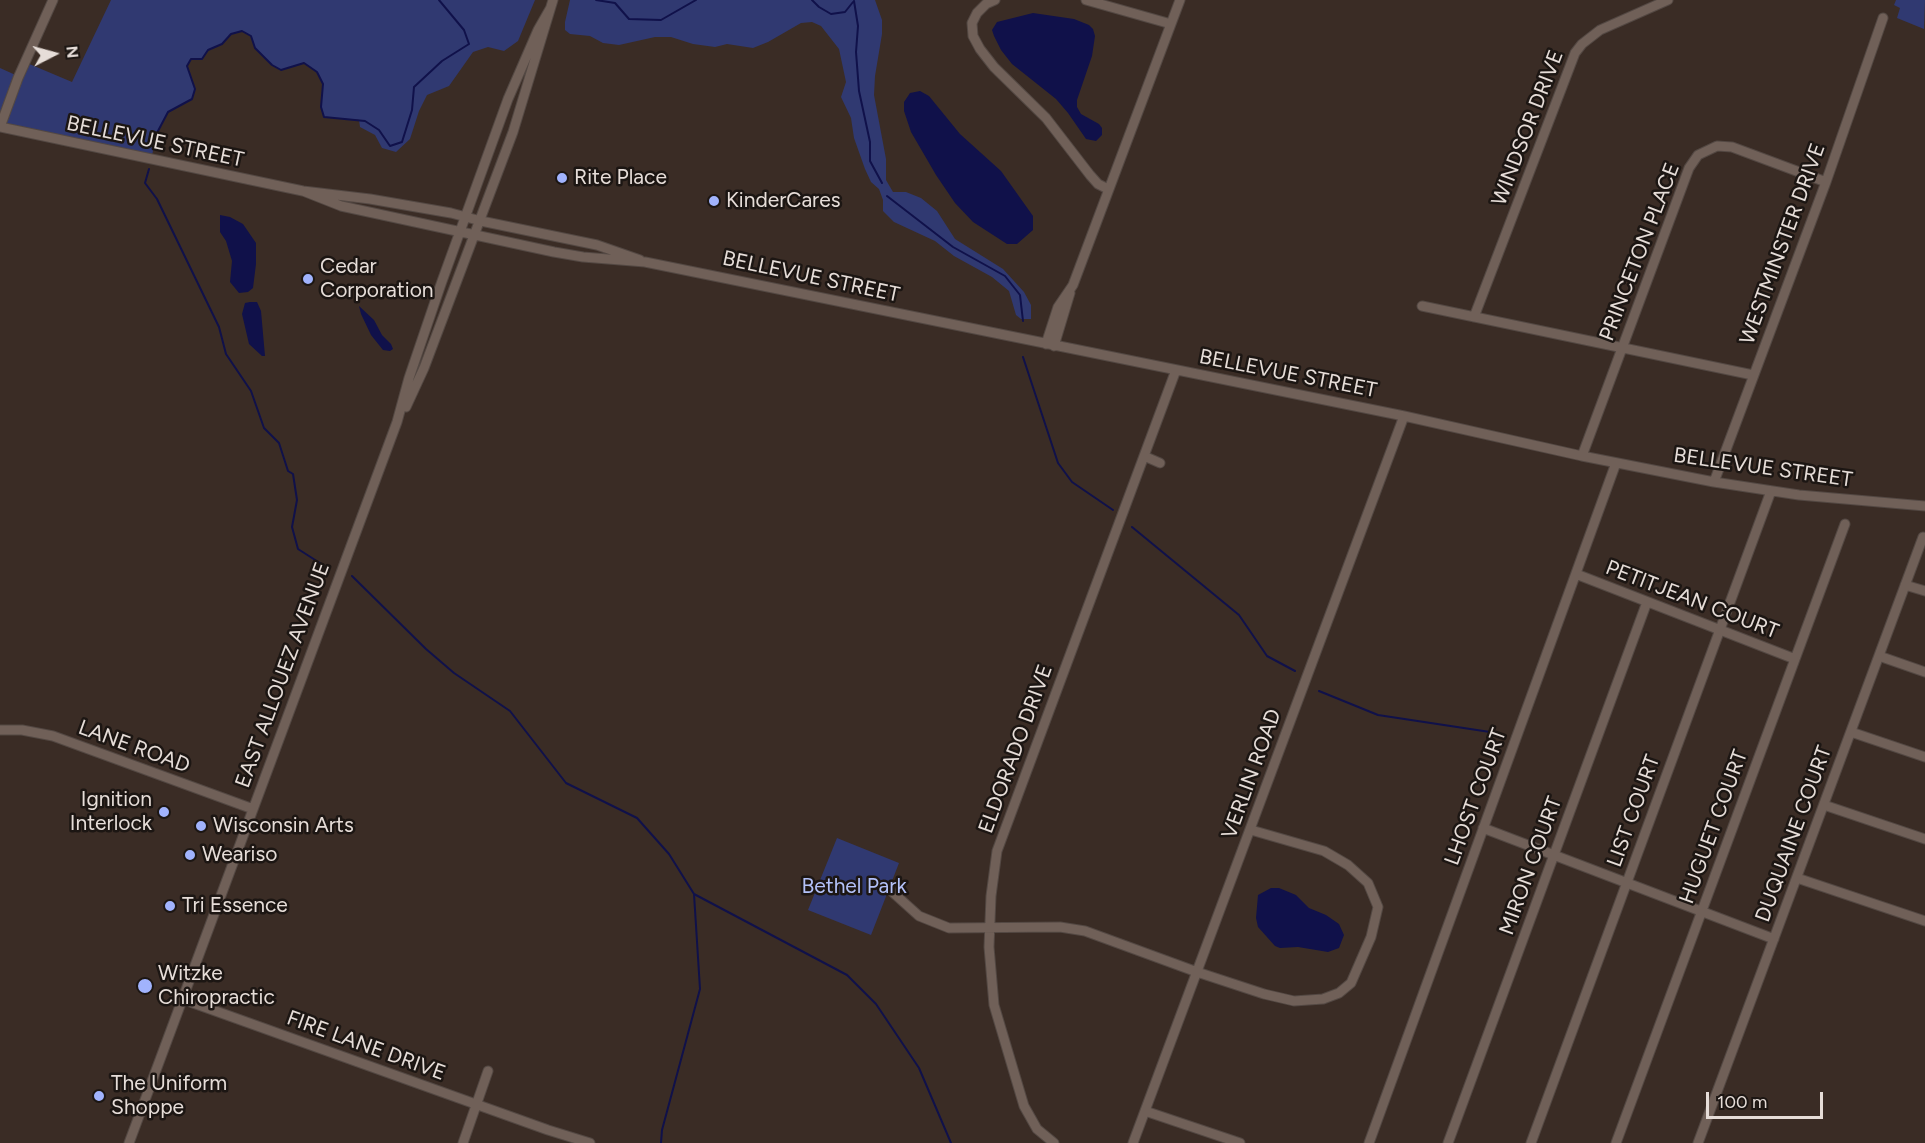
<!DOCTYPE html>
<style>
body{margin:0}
#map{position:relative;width:1925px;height:1143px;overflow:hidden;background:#3a2c25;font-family:Figtree,sans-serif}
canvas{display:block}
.north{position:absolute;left:24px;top:24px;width:60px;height:60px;-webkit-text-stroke:4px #1c1613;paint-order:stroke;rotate:84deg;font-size:16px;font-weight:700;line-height:24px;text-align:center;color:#e6ddd8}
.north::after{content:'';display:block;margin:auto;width:21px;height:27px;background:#e6ddd8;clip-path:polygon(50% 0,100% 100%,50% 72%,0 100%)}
.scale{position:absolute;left:1706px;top:1092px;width:117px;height:27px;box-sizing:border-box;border:3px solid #e6ddd8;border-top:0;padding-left:8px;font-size:18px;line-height:21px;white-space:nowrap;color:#e6ddd8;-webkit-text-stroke:4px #1c1613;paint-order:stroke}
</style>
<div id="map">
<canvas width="1925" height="1143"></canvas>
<div class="north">N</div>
<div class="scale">100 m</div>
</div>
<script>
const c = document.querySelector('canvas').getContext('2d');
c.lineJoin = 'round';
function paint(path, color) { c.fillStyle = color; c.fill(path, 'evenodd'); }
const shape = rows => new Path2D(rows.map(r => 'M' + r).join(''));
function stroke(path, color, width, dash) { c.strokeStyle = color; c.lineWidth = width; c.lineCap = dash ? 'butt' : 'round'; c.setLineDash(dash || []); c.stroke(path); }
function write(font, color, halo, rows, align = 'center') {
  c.font = font + ' Figtree,sans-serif'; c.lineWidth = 5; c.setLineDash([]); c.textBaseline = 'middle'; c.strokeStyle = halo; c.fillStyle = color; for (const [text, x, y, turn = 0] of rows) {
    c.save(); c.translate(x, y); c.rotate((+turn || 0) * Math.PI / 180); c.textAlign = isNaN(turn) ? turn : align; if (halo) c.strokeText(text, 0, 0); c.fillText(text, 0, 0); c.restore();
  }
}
paint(shape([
 [111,0,535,0,518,41,504,51,488,47,473,52,449,86,427,95,419,111,410,139,396,152,382,148,375,135,360,127,359,120,324,117,321,107,323,84,317,72,304,63,281,70,272,65,255,48,251,36,242,31,231,34,222,44,208,50,202,59,191,60,187,66,195,89,192,99,168,112,158,131,152,155,0,122,0,68,20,77,27,63,72,82],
 [570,0,875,0,882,20,882,34,875,76,874,95,886,159,886,180,893,192,906,192,921,198,937,211,955,239,1003,269,1024,292,1031,305,1031,319,1021,319,1016,315,1009,291,992,277,954,256,935,241,894,222,883,211,883,200,879,189,871,182,865,169,854,138,851,118,841,97,846,82,839,49,821,26,812,22,801,23,768,42,753,48,727,44,715,47,693,44,671,37,655,37,619,45,603,43,590,36,570,34,565,30,565,22],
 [1896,0,1925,0,1924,29,1897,18,1900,8,1894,5],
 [837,838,899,863,871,935,808,910]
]), '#303971');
paint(shape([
 [1033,13,1074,19,1089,25,1093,29,1095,36,1092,56,1077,100,1077,107,1081,114,1099,124,1102,128,1102,135,1096,141,1086,139,1068,113,1056,99,1012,64,1001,50,994,36,992,30,997,22],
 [920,91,929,96,960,134,1001,171,1033,216,1033,230,1017,244,1007,244,973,222,955,203,936,175,911,132,904,111,904,102,910,93],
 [220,215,230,217,243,224,256,243,256,264,253,288,248,292,239,293,230,282,232,261,226,241,220,232],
 [250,302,257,302,261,311,265,356,262,356,249,344,242,314,245,303],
 [359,306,374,320,382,335,391,344,393,349,390,351,383,350,371,335,361,314],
 [1271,888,1279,888,1296,895,1309,908,1326,915,1339,924,1344,935,1339,948,1328,952,1298,947,1280,948,1275,946,1258,927,1256,918,1258,895]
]), '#10114a');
stroke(shape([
 [596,0,615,3,629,19,661,20,696,0],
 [812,0,819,7,831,14,845,12,853,2],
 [854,1,858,26,856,52,859,91,870,142,870,161,882,183],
 [154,149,158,131,168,112,192,99,195,89,187,66,191,59,202,59,208,50,222,44,231,34,242,31,251,36,255,48,272,65,281,70,304,63,317,72,323,84,321,107,324,117,365,121,379,130,390,146,402,142,412,110,414,87,442,61,469,44,464,30,439,0],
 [149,169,145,183,157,199,219,327,226,354,251,391,264,428,279,443,288,471,293,474,297,500,292,527,298,549,323,565],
 [887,196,953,247,1005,276,1020,295,1023,321],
 [1023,357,1058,463,1072,482,1113,510],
 [1132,527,1239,615,1267,656,1295,671],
 [352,576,426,649,454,673,510,711,566,783,637,818,669,854,694,894,700,989,662,1130,661,1143],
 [1319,691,1378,715,1490,732],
 [694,894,847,975,876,1004,919,1068,951,1143]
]), '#10114a', 2);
const minor = shape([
 [995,0,986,4,977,13,972,23,973,36,980,49,994,67,1046,118,1090,175,1098,184,1108,189],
 [1086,0,1171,24],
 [0,127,303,191,370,199,451,213,481,221,597,245,640,260],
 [0,127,18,78,53,0],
 [303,191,341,206,554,252,583,257,645,262,1404,416,1582,456,1714,482,1799,495,1925,506],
 [1422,306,1753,375],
 [1474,317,1575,53,1582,44,1600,30,1668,0],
 [1046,344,1058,307,1073,285,1180,0],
 [1054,346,1070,293],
 [406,407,424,368,513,132,553,0],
 [1144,456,1160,463],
 [1582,456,1689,168,1698,155,1717,146,1732,147,1826,182],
 [1714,482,1826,182,1883,18],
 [1576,574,1795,659],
 [1905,585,1925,591],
 [1879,656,1925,672],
 [0,730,22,730,53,736,253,809],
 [1851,732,1925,757],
 [1824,805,1925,839],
 [1483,828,1774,939],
 [1797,878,1925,921],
 [889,889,919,916,949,928,1060,927,1085,931,1197,972,1264,994,1294,1001,1323,999,1339,993,1351,983,1371,937,1378,907,1368,883,1348,865,1324,851,1251,830],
 [182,999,548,1130,590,1143],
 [1145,1111,1240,1143],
 [129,1143,397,422,409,378,441,284,508,99,538,30,550,9],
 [463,1143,488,1071],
 [1054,1143,1037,1129,1024,1106,994,1005,989,947,991,896,997,851,1176,370],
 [1133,1143,1404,416],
 [1369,1143,1616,463],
 [1448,1143,1647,602],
 [1531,1143,1771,491],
 [1616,1143,1845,524],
 [1698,1143,1923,537]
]);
stroke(minor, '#534843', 11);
stroke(minor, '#706058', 9);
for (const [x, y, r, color] of [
 [562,178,6,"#a1b3fd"],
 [714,201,6,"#a1b3fd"],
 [308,279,6,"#a1b3fd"],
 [164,812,6,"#a1b3fd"],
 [201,826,6,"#a1b3fd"],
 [190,855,6,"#a1b3fd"],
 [170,906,6,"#a1b3fd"],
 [145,986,8,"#a1b3fd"],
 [99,1096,6,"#a1b3fd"]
]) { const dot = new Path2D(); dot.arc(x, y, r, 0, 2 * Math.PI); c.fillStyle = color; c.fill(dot); stroke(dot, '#1c1613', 2); }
write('21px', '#e6ddd8', '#1c1613', [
 ["WINDSOR DRIVE",1528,128,-69],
 ["BELLEVUE STREET",155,142,12],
 ["WESTMINSTER DRIVE",1783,244,-70],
 ["PRINCETON PLACE",1640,252,-69],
 ["BELLEVUE STREET",811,277,12],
 ["BELLEVUE STREET",1288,374,11],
 ["BELLEVUE STREET",1763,468,8],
 ["PETITJEAN COURT",1692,600,21],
 ["EAST ALLOUEZ AVENUE",283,675,-70],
 ["LANE ROAD",134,747,20],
 ["ELDORADO DRIVE",1016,749,-70],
 ["VERLIN ROAD",1252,774,-70],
 ["LHOST COURT",1476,797,-70],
 ["LIST COURT",1634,811,-70],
 ["HUGUET COURT",1714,827,-70],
 ["DUQUAINE COURT",1794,834,-70],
 ["MIRON COURT",1531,866,-70],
 ["FIRE LANE DRIVE",366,1046,20]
]);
write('21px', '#e6ddd8', '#1c1613', [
 ["Rite Place",574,178],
 ["KinderCares",726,201],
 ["Cedar",320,267],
 ["Corporation",320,291],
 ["Ignition",152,800,"right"],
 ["Interlock",152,824,"right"],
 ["Wisconsin Arts",213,826],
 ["Weariso",202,855],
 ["Tri Essence",182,906],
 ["Witzke",158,974],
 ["Chiropractic",158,998],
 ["The Uniform",111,1084],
 ["Shoppe",111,1108]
], 'left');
write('21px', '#b3c1f8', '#1c1613', [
 ["Bethel Park",854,887]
]);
</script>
